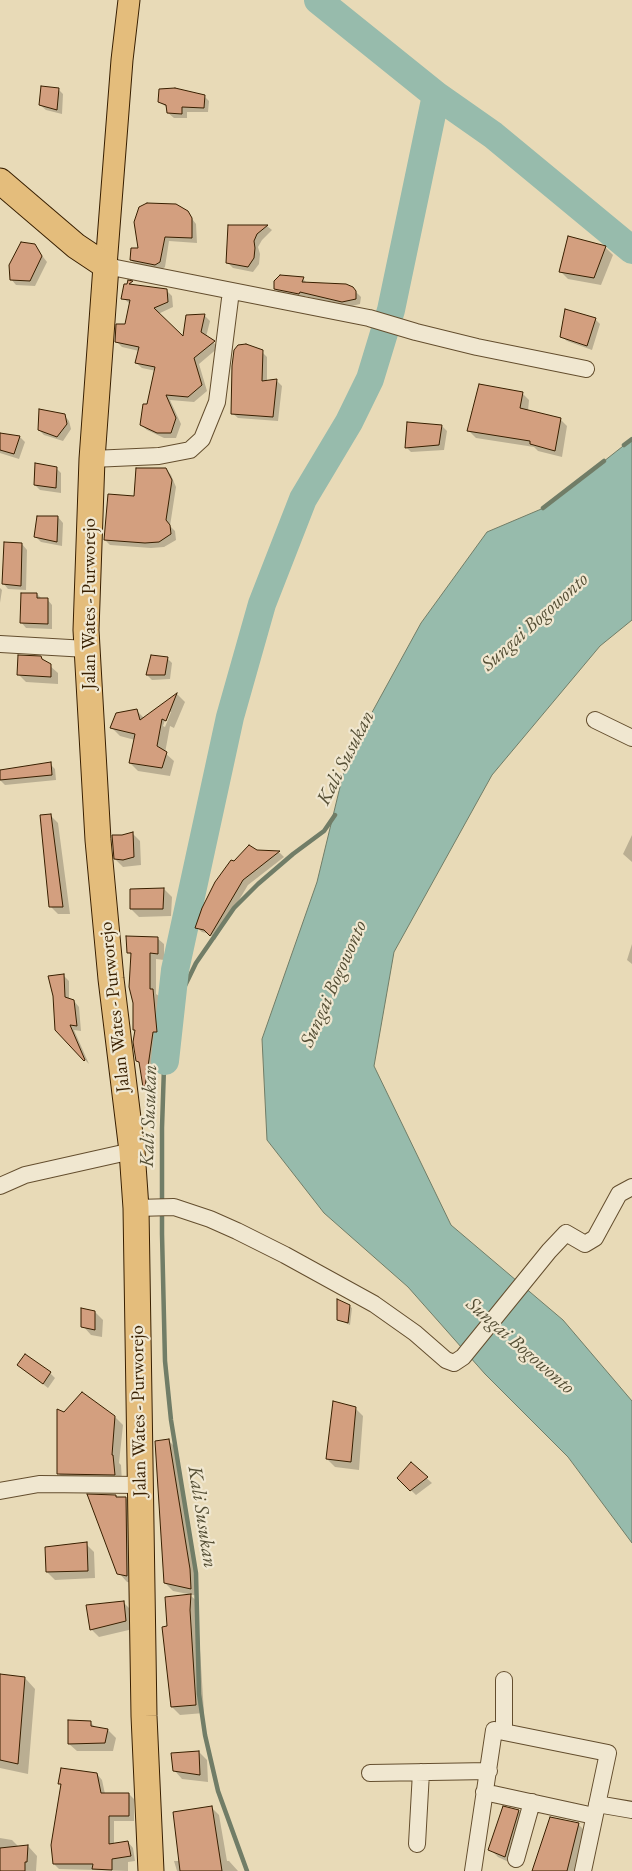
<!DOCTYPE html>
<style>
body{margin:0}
canvas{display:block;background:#e8dab7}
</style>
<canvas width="632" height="1871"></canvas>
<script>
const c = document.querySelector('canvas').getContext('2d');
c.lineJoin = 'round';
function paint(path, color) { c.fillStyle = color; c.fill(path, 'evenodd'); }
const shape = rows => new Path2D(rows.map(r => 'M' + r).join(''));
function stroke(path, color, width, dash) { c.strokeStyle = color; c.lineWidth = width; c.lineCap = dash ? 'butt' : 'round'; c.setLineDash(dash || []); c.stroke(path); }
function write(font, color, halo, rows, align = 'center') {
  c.font = font + ' "EB Garamond",serif'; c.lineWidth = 4.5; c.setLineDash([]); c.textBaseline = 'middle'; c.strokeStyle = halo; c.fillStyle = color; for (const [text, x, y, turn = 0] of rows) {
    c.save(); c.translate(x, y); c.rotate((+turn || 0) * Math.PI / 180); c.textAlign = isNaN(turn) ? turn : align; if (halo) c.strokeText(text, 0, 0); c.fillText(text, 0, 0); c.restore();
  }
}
const water = shape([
 [632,439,632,620,600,646,492,775,394,952,374,1066,451,1225,563,1320,632,1401,632,1543,568,1457,485,1374,408,1287,324,1213,267,1140,262,1039,317,882,347,758,421,623,487,532,546,507,632,439]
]);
paint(water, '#97bbac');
stroke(water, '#717d67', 1);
paint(shape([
 [58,89,63,94,62,114,46,110,40,105],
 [204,96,209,101,208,112,187,112,187,118,174,118,168,113,168,108,159,102],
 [187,212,196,224,197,243,169,241,165,267,161,270,136,265,131,260,139,249],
 [229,226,267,226,272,230,262,240,258,247,260,254,259,264,253,272,233,268,228,263],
 [34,245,47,262,35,286,16,285,11,279],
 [605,247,613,255,601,285,568,279,560,271],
 [303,279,308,284,352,288,361,297,360,304,348,307,305,296,304,298,280,294,275,289],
 [129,282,136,287,166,290,172,296,173,307,158,314,184,339,205,316,210,321,206,337,219,347,199,364,207,391,194,402,170,400,181,424,176,438,164,438,147,430,141,425,156,371,142,368,136,363,139,351,122,347,116,341,126,326,130,304,123,298],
 [595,319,600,324,592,350,567,341,561,336],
 [262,352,267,357,267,382,277,381,282,386,278,421,238,418,232,413],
 [522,393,529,400,528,411,560,419,567,426,562,457,538,451,534,447,476,438,469,431],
 [64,415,69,421,71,429,63,441,44,435,39,430],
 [442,426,447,431,444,450,411,452,406,447],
 [0,434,20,437,25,442,19,459,0,453],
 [56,468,61,473,61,493,40,490,35,485],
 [166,469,171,475,176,487,170,526,175,531,176,540,164,547,151,548,110,545,105,540],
 [58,517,63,523,62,546,41,542,36,537],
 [22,544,27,550,26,590,8,589,3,583],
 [0,588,2,590,0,603],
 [37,594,42,599,47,599,52,605,52,629,26,628,21,622],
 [152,656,167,658,172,663,170,679,152,680,147,675],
 [41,658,58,673,58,684,26,682,18,674],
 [177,694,185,702,174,728,170,726,165,753,174,761,170,776,138,771,130,763,135,740,120,736,112,728,137,711,144,718],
 [168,712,171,712,165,727,163,726],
 [50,764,55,769,56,780,5,785,0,780,0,771],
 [50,815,58,823,70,914,58,914,50,906],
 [132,833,140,841,141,865,123,867,115,859,123,836],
 [632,835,632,862,623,854],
 [256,851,280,853,284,857,248,885,215,940,210,934,202,932,196,927,234,862],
 [164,889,172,897,171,916,139,917,131,909],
 [157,938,164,944,164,960,156,959,156,994,159,996,162,1038,159,1038,150,1093,144,1086,140,1064,137,1061,132,956,128,952],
 [632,944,632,964,627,960],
 [63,975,69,981,69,1000,74,1001,79,1007,81,1031,74,1030,89,1064,56,1030],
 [349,1306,352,1308,350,1325,338,1319],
 [95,1312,103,1320,102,1337,91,1335,83,1326],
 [18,1365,50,1373,55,1378,48,1388],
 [355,1408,363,1416,359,1470,335,1467,327,1459],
 [64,1414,115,1417,123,1425,119,1463,121,1465,122,1482,67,1482,59,1474],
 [168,1440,176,1448,198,1578,198,1596,173,1591,165,1583],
 [411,1464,432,1483,416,1495,398,1478],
 [116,1496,118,1498,126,1498,134,1506,135,1583,127,1582,119,1573],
 [86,1544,94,1552,95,1578,55,1580,47,1572],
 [191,1596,199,1603,198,1618,204,1713,180,1715,172,1707,168,1627],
 [123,1602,131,1610,133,1629,99,1637,91,1629],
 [0,1676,25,1678,35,1689,28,1774,0,1768],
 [90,1722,97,1729,108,1730,116,1738,113,1751,77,1751,69,1744],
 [199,1752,207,1760,208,1782,182,1779,174,1770],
 [97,1774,102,1780,105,1794,129,1794,134,1799,134,1821,114,1821,114,1845,128,1842,133,1848,135,1861,128,1862,128,1871,59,1869,54,1864,62,1786,59,1783],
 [211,1807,219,1815,227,1861,229,1861,238,1871,177,1871,174,1861,180,1861],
 [503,1808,519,1811,527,1819,513,1864,498,1857,490,1849],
 [578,1824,586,1832,577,1871,533,1871],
 [0,1838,12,1840,19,1847,28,1846,37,1856,36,1871,0,1871]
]), '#0003');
stroke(shape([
 [624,445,632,439],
 [543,508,604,461],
 [247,1871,218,1791,205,1735,199,1694,196,1573,171,1420,165,1361,162,1234,162,1128,164,1067,180,996,196,963,234,908,258,884,293,854,324,831,335,815]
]), '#717d67', 4.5);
stroke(shape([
 [318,0,436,95],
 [165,1061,175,970,230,717,262,604,303,499,349,422,370,379,391,310,436,95,493,135,632,250]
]), '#97bbac', 28);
const building = shape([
 [41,86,59,88,57,110,39,105,41,86],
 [175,88,205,95,204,108,182,107,182,114,167,113,166,105,158,102,159,89,175,88],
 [147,203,176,204,188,211,192,218,192,238,165,237,160,262,155,265,130,260,131,248,138,248,134,222,139,207,147,203],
 [228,225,268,225,257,234,254,241,255,248,254,258,248,267,226,263,228,225],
 [568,236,606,246,594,278,559,272,568,236],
 [21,242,35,244,42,256,30,281,10,280,9,265,21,242],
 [280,275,304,277,302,282,346,284,353,287,356,291,356,299,342,302,300,292,299,294,274,289,274,281,280,275],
 [128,280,133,281,129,284,167,289,168,302,154,308,183,336,186,315,205,314,201,332,215,341,194,358,202,385,188,397,166,395,176,418,171,433,157,433,140,425,143,404,147,404,155,367,135,363,139,347,115,342,116,324,125,324,130,300,121,299,124,284,127,284,128,280],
 [565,309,596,318,587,346,560,337,565,309],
 [246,344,263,350,262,381,277,379,273,417,231,414,232,366,234,350,238,345,246,344],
 [479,384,523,392,520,408,561,418,555,451,530,444,530,441,467,431,479,384],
 [39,409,65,414,67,424,57,437,38,430,39,409],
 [407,422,442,425,439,445,405,448,407,422],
 [0,433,20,436,14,454,0,450,0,433],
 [35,463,57,467,56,488,34,485,35,463],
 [136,468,166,468,172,480,166,520,170,525,171,534,159,542,145,543,104,540,108,494,134,496,136,468],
 [37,516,58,516,57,542,34,537,37,516],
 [4,542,22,543,21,586,2,584,4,542],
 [21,593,37,593,37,598,48,598,48,624,20,623,21,593],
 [18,655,41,656,42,659,51,664,51,677,17,675,18,655],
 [151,655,168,657,165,675,146,675,151,655],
 [177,693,166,721,162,719,157,746,167,752,162,768,129,763,135,734,110,728,116,713,137,709,140,720,177,693],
 [51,762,52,775,0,780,0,770,51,762],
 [51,814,63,907,49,907,40,815,51,814],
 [133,832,134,857,123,860,114,859,112,835,122,835,133,832],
 [249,845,257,850,280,851,243,880,210,936,204,930,195,928,202,908,215,882,231,860,234,861,249,845],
 [164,888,163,909,130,909,130,889,164,888],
 [126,936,158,937,158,954,150,953,150,989,153,989,157,1032,153,1032,145,1087,143,1087,139,1062,136,1061,133,1042,135,1030,133,1030,133,1003,129,987,131,953,127,953,126,936],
 [64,974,65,997,74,1000,77,1026,70,1025,85,1060,84,1061,55,1030,53,996,48,976,64,974],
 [337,1299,350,1305,348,1323,337,1320,337,1299],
 [81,1308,95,1311,95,1330,81,1327,81,1308],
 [25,1354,51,1372,43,1384,17,1365,25,1354],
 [82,1392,115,1416,112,1455,113,1455,115,1475,57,1474,57,1409,64,1412,82,1392],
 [333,1401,356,1407,351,1462,326,1459,333,1401],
 [169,1439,190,1569,191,1589,164,1583,155,1441,169,1439],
 [411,1462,428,1477,410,1491,397,1478,411,1462],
 [87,1494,116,1495,116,1497,126,1497,127,1576,117,1574,87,1494],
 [87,1542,88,1571,46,1572,45,1547,87,1542],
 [191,1594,190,1610,196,1705,171,1707,162,1627,167,1626,165,1597,191,1594],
 [124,1601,126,1621,90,1630,86,1605,124,1601],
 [0,1674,25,1677,18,1764,0,1760,0,1674],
 [68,1720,91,1721,91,1726,108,1729,105,1743,68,1744,68,1720],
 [199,1751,200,1775,173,1771,171,1753,199,1751],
 [61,1768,97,1773,101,1793,129,1793,129,1816,109,1816,109,1844,128,1841,131,1856,112,1859,112,1870,92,1869,93,1864,53,1864,51,1845,61,1784,58,1784,61,1768],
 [212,1806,222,1871,180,1871,173,1812,212,1806],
 [503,1806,519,1810,505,1857,488,1850,503,1806],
 [550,1817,579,1823,567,1871,532,1871,550,1817],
 [28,1845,27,1862,25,1862,25,1871,0,1871,0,1848,28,1845]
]);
paint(building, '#d39f7f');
stroke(building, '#381f00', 1);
const minor = shape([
 [106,266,369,318,416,332,477,347,586,369],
 [92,459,159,456,190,450,202,439,217,402,231,291],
 [0,644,87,649],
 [595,720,632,738],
 [0,1186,25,1175,132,1151],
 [136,1208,174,1207,210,1219,237,1231,285,1255,374,1304,415,1333,446,1360,454,1363,463,1357,549,1251,566,1233,585,1244,595,1238,619,1194,632,1187],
 [0,1491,39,1484,140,1485],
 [504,1732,504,1680],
 [370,1773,489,1771],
 [484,1792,594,1816],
 [597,1804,632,1810],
 [417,1844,421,1772],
 [516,1859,532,1802],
 [473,1871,494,1730,608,1753,583,1871]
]);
const major = shape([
 [106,266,122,60,129,0]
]);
const highway = shape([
 [0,181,76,246,106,266,92,459,86,630,98,840,111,979,132,1151,136,1208,144,1716,151,1871]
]);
stroke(minor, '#644e2e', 18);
stroke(major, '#381f00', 23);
stroke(highway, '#381f00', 27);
stroke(minor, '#f0e7d0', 16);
stroke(major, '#e4bd7c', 21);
stroke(highway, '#e4bd7c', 25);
write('19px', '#381f00', '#f0e7d0', [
 ["Jalan Wates - Purworejo",90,604,-90],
 ["Jalan Wates - Purworejo",115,1007,-96],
 ["Jalan Wates - Purworejo",139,1411,-91]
]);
write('italic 20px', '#544e34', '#f0e7d0', [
 ["Sungai Bogowonto",535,622,-42],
 ["Kali Susukan",346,758,-63],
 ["Sungai Bogowonto",334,984,-66],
 ["Kali Susukan",149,1116,-88],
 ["Sungai Bogowonto",520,1346,41],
 ["Kali Susukan",202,1517,81]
]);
</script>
